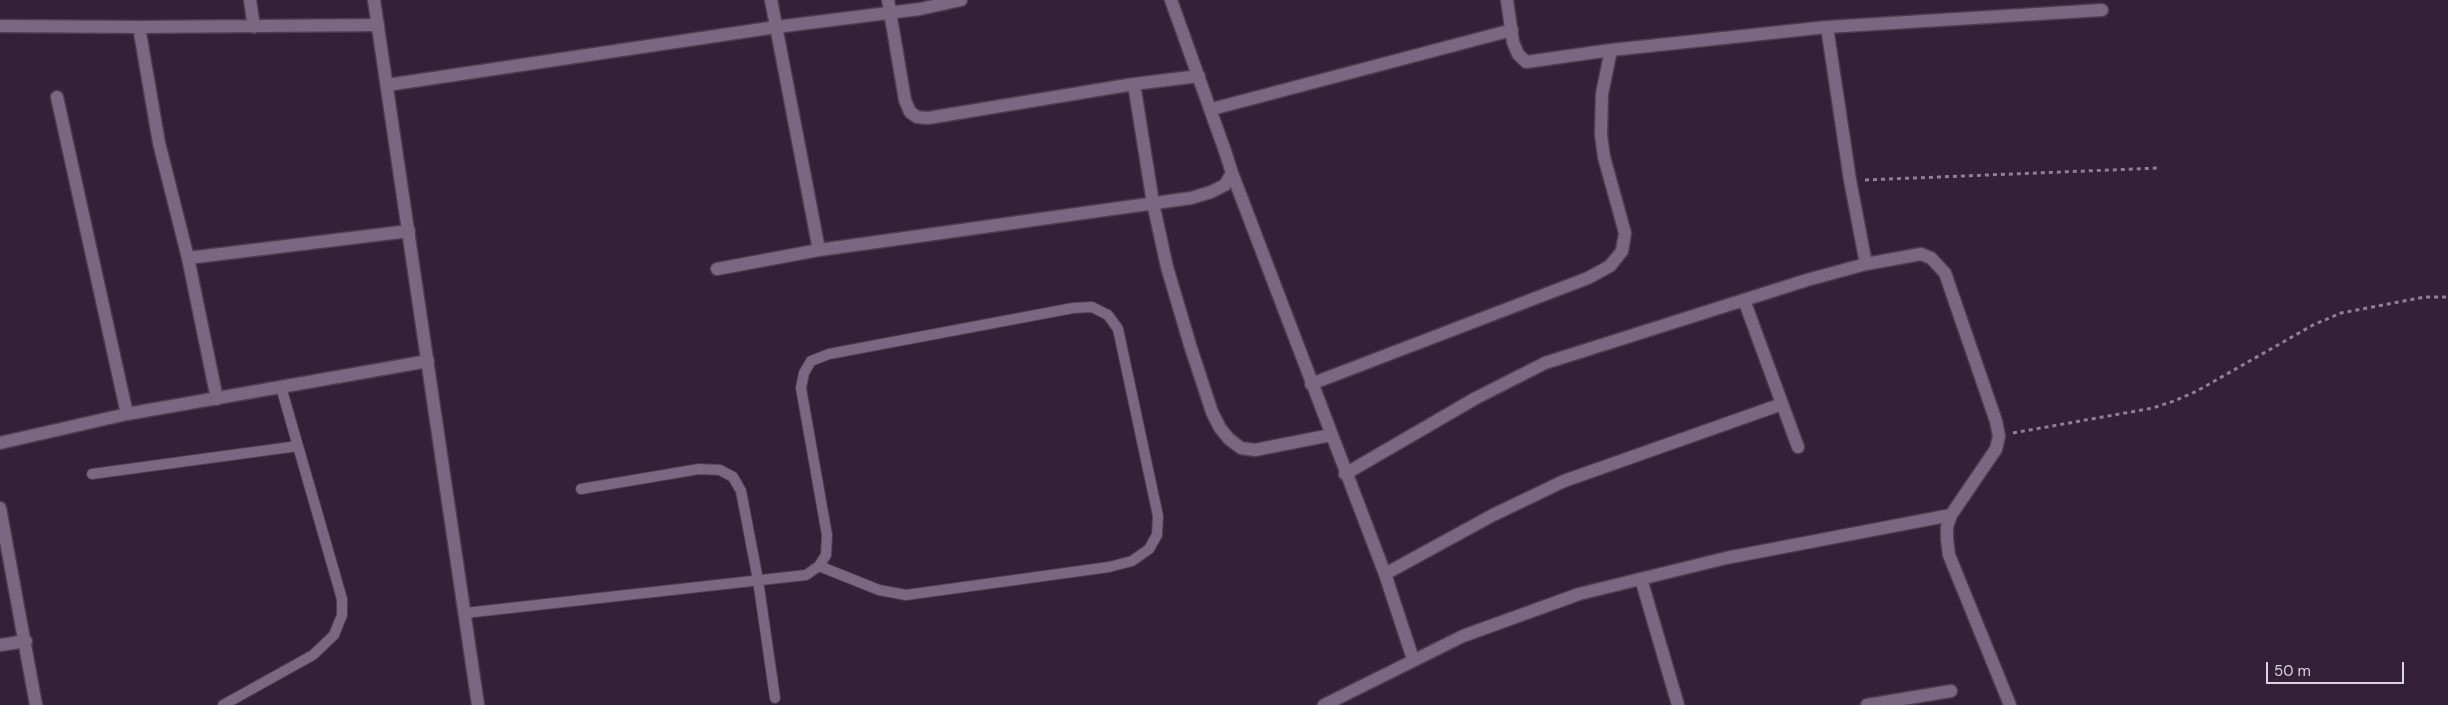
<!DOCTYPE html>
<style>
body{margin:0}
#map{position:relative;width:2448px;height:705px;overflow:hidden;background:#322138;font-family:"DM Sans",sans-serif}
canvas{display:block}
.scale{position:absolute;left:2266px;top:662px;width:138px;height:22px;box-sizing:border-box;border:2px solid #dcd1e0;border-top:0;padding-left:6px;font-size:15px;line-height:18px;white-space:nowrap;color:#dcd1e0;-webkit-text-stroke:4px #322138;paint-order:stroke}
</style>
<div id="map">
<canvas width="2448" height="705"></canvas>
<div class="scale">50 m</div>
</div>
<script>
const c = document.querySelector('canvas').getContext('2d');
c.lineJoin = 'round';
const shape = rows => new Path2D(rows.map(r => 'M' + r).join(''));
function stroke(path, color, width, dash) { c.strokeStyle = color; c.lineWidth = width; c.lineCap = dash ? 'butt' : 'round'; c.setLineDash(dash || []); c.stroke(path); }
const service = shape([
 [92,474,298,446],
 [581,489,699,469,720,470,733,477,741,491,758,580,775,698],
 [465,613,806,575,819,566,826,555,827,535,801,388,804,373,811,361,829,354,1073,308,1092,307,1108,315,1118,329,1158,516,1157,535,1149,549,1132,561,1109,567,906,595,879,590,819,566],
 [223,705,313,655,334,635,342,615,342,599,281,387]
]);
const minor = shape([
 [250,0,254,27],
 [771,0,819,250],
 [888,0,905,100,910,112,917,117,928,118,1134,84,1199,76],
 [1507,0,1513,42,1518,54,1526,62,1611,50,1827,27,2102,10],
 [0,26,139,27,378,25],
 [139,27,159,143,188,258,217,399],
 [1827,27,1850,180,1866,264],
 [1134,84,1153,203,1167,267,1190,345,1212,412,1220,428,1229,439,1241,448,1255,450,1331,435],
 [387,85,776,27,920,9,961,0],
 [57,97,127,414],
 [1212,109,1512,30],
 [1232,173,1385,574,1413,659],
 [188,258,409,231],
 [717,269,819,250,1191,198,1211,192,1225,185,1232,173,1225,151,1171,0],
 [1744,300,1798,447],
 [1311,384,1588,278,1610,266,1622,251,1625,233,1604,157,1601,135,1602,94,1611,50],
 [0,443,127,414,428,361],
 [1345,474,1476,398,1545,363,1807,280,1866,264,1921,254,1931,258,1945,273,1996,421,1999,436,1996,449,1951,515,1947,527,1947,539,1949,555,2010,705],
 [0,508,36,705],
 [1385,574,1493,515,1564,481,1782,404],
 [1641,579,1678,705],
 [0,645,26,641],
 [1324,705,1463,636,1579,594,1726,558,1951,515],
 [1867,705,1951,691]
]);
const tertiary = shape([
 [374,0,478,705]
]);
stroke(service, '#4c3e51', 12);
stroke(minor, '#4c3e51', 15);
stroke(tertiary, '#4c3e51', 15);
stroke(shape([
 [1865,180,2159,168],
 [2013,433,2153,408,2174,401,2197,391,2313,325,2341,313,2425,297,2448,297]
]), '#8e8193', 3, [4, 4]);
stroke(service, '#7a6781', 10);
stroke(minor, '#7a6781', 12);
stroke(tertiary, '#7a6781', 12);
</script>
